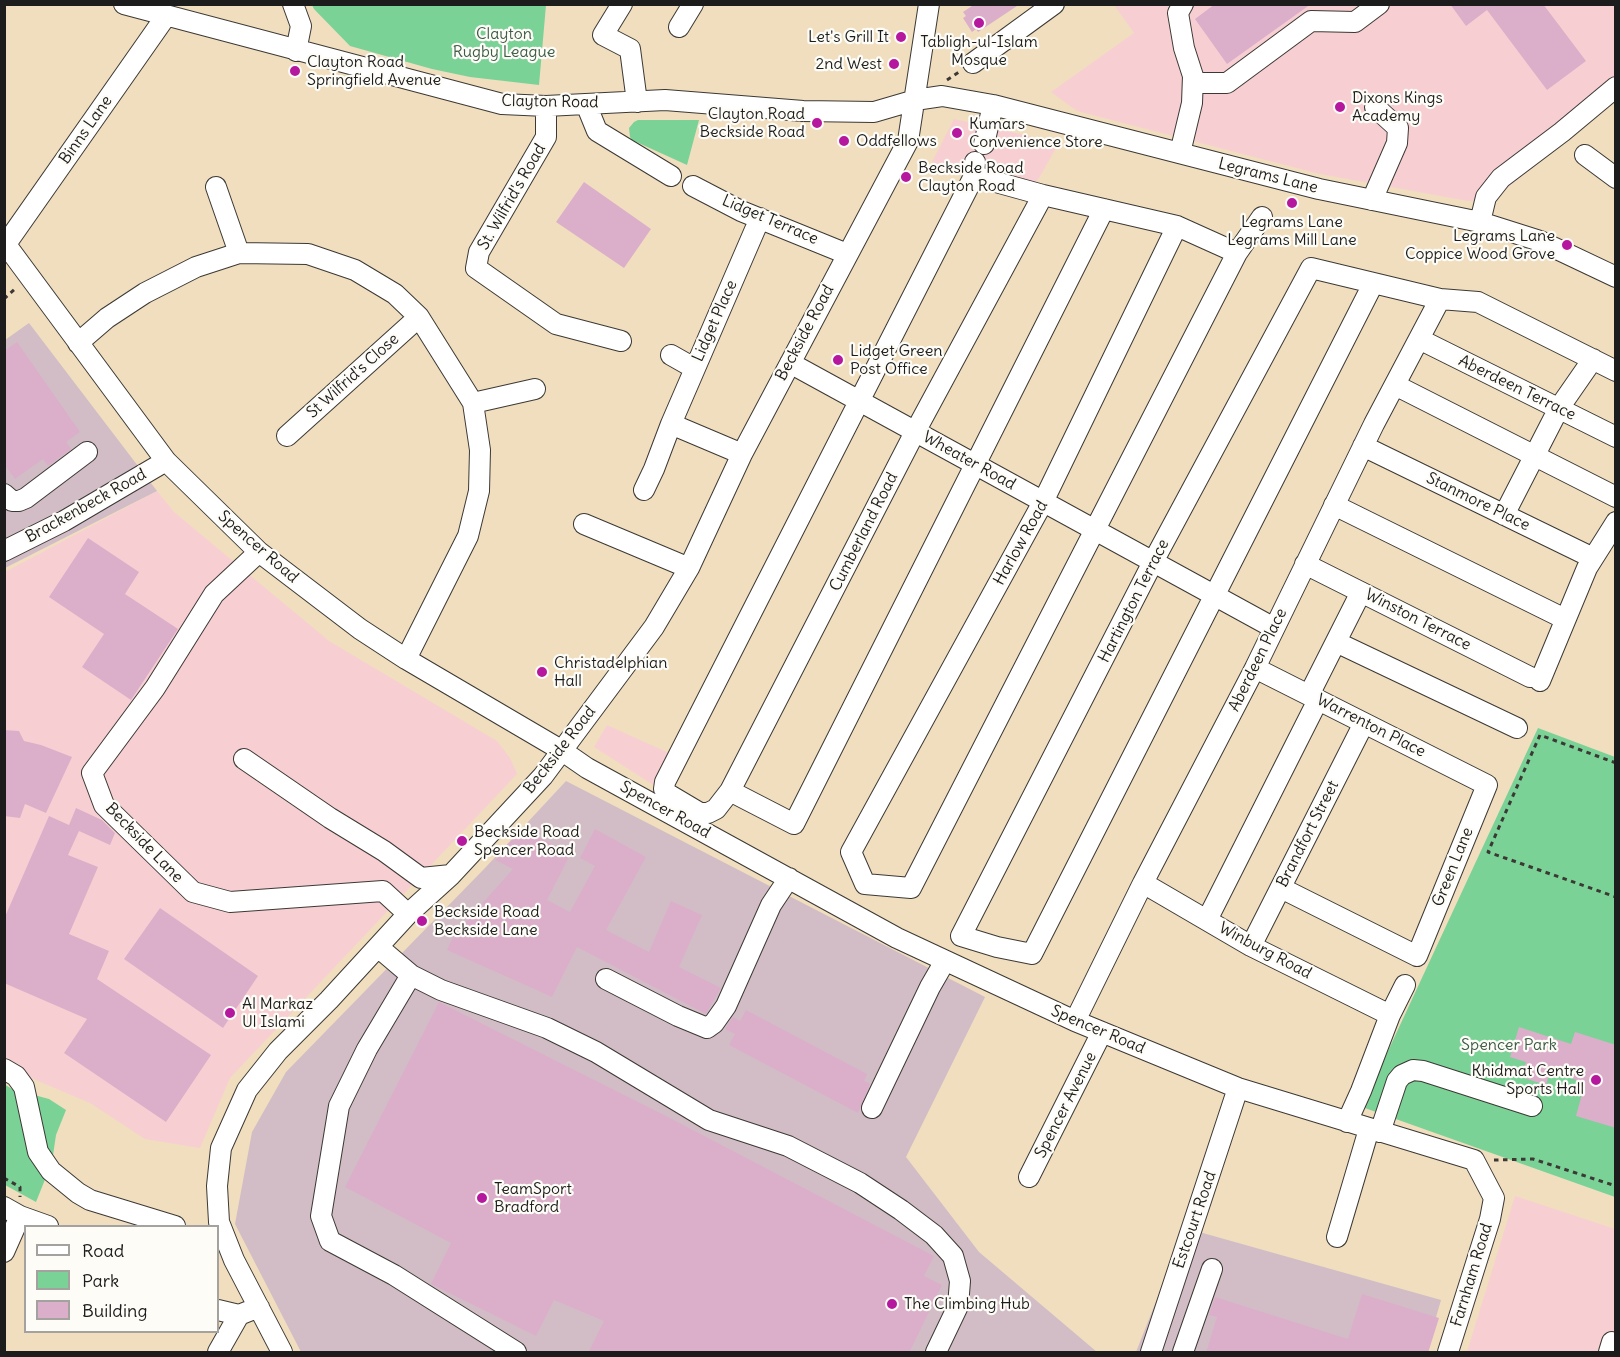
<!DOCTYPE html>
<style>
body{margin:0}
#map{position:relative;width:1620px;height:1357px;overflow:hidden;background:#f0debf;font-family:Delius,sans-serif}
canvas{display:block}
.frame{position:absolute;inset:0;border:6px solid #1c1c1c;pointer-events:none}
.legend{position:absolute;left:24px;top:1225px;width:195px;height:108px;box-sizing:border-box;background:#fdfcf7;border:2px solid #a3a29f;margin:0;padding:8px 10px;list-style:none;font-size:18px;color:#1c1c1c}
.legend li{display:flex;align-items:center;gap:12px;height:30px}
.legend b{width:30px;border:2px solid #a3a29f}
</style>
<div id="map">
<canvas width="1620" height="1357"></canvas>
<div class="frame"></div>
<ul class="legend">
<li><b style="height:8px;background:#fff"></b>Road</li>
<li><b style="height:16px;background:#7ad297"></b>Park</li>
<li><b style="height:16px;background:#dbafca"></b>Building</li>
</ul>
</div>
<script>
const c = document.querySelector('canvas').getContext('2d');
c.lineJoin = 'round';
function paint(path, color) { c.fillStyle = color; c.fill(path, 'evenodd'); }
const shape = rows => new Path2D(rows.map(r => 'M' + r).join(''));
function stroke(path, color, width, dash) { c.strokeStyle = color; c.lineWidth = width; c.lineCap = dash ? 'butt' : 'round'; c.setLineDash(dash || []); c.stroke(path); }
function write(font, color, halo, rows, align = 'center') {
  c.font = font + ' Delius,sans-serif'; c.lineWidth = 4.5; c.setLineDash([]); c.textBaseline = 'middle'; c.strokeStyle = halo; c.fillStyle = color; for (const [text, x, y, turn = 0] of rows) {
    c.save(); c.translate(x, y); c.rotate((+turn || 0) * Math.PI / 180); c.textAlign = isNaN(turn) ? turn : align; if (halo) c.strokeText(text, 0, 0); c.fillText(text, 0, 0); c.restore();
  }
}
paint(shape([
 [1114,5,1615,5,1615,102,1491,201,1468,201,1320,174,1077,111,1051,92,1134,33],
 [954,119,1059,143,1036,183,970,159,957,176,932,162],
 [157,491,174,512,329,641,497,741,510,758,517,774,230,1078,200,1148,145,1139,90,1103,5,1067,5,572],
 [607,725,671,754,655,786,594,747],
 [1515,1196,1615,1229,1615,1352,1467,1352]
]), '#f7cfd2');
paint(shape([
 [29,323,157,491,5,568,5,340],
 [566,781,985,997,906,1157,979,1252,1097,1352,301,1352,235,1224,252,1132,286,1072,485,868],
 [1185,1228,1441,1300,1426,1352,1136,1352]
]), '#d2bdc6');
paint(shape([
 [312,5,546,5,539,85,470,77,432,69,350,46,314,9],
 [638,120,699,120,687,165,632,140,630,137,629,128,634,122],
 [1538,728,1615,757,1615,1197,1362,1107],
 [4,1084,12,1089,49,1099,66,1110,56,1135,52,1162,36,1202,5,1185]
]), '#7ad297');
paint(shape([
 [975,4,1020,4,978,32,976,29,972,32,963,18,966,16,963,12],
 [1215,4,1311,4,1227,64,1195,19],
 [1450,4,1543,4,1586,61,1547,90,1487,10,1466,26],
 [584,182,651,229,624,268,556,222],
 [17,342,80,432,66,442,71,449,48,466,43,459,15,479,4,464,4,351],
 [88,538,139,572,125,594,178,629,131,700,82,667,104,634,49,597],
 [4,730,19,731,24,741,41,745,72,757,46,813,25,804,20,818,4,816],
 [76,808,102,820,115,833,110,845,79,831,68,855,98,867,69,934,109,951,97,979,211,1055,166,1122,64,1053,87,1019,4,983,4,919,49,816,69,825],
 [521,829,571,853,547,900,570,912,595,866,580,858,595,829,646,857,606,930,649,952,671,901,702,915,679,967,721,988,706,1014,577,947,552,997,447,950,454,935,513,869,495,860],
 [160,908,258,976,223,1028,124,959],
 [439,1002,666,1116,934,1256,924,1276,942,1285,909,1353,588,1353,604,1321,554,1300,536,1336,431,1284,451,1243,345,1187],
 [746,1010,867,1074,864,1081,870,1084,858,1113,729,1045,735,1034,725,1029,733,1017,740,1021],
 [1519,1027,1571,1044,1575,1032,1616,1045,1616,1128,1576,1116,1585,1083,1550,1071,1546,1085,1521,1077,1526,1062,1510,1057],
 [1362,1294,1439,1318,1428,1353,1206,1353,1217,1317,1209,1315,1215,1297,1348,1339]
]), '#dbafca');
const minor = shape([
 [124,4,502,104,546,106,665,100,803,111,874,112,915,100,942,96,993,105,1319,189,1480,222,1540,241,1616,277],
 [293,4,301,26,296,51],
 [622,4,603,35,630,49,637,102],
 [679,27,693,4],
 [973,63,1054,4],
 [1193,83,1227,83,1311,21,1355,22,1379,4],
 [586,104,597,131,671,176],
 [546,106,546,137,479,252,476,268,556,324,621,341],
 [984,144,993,105],
 [1180,153,1192,103,1193,76,1184,48,1178,13,1183,4],
 [1585,155,1616,178],
 [975,162,974,176,665,782,664,789,668,794,700,813,708,813,716,809,730,791,915,432,1043,195],
 [974,176,1043,195,1177,226,1237,253,911,888,865,884,851,852,1043,502,1177,226],
 [693,186,741,211,847,254],
 [216,187,239,253],
 [1372,200,1397,143,1398,128,1375,107],
 [1480,222,1486,197,1501,178,1562,132,1616,87],
 [4,242,166,461,259,552,360,629,406,659,561,750,587,768,897,938,1075,1021,1238,1088,1474,1160,1494,1198,1490,1219,1448,1352],
 [6,244,166,16],
 [1237,253,1262,217],
 [1373,284,1032,954,997,947,961,936,1153,562,1311,268,1440,299,1478,302,1616,371],
 [1419,339,1616,437],
 [78,343,107,318,145,293,196,267,239,253,308,254,355,270,395,294,419,317,473,403,480,450,479,491,468,536,406,659],
 [671,355,694,368],
 [790,363,1274,628],
 [1395,385,1616,497],
 [473,403,535,389],
 [287,436,419,317],
 [1363,446,1593,558],
 [742,454,671,424,760,218],
 [644,490,654,469,671,424],
 [4,494,12,501,19,501,26,498,87,452],
 [1334,505,1565,619],
 [1504,515,1559,408,1593,359],
 [584,524,689,568],
 [4,551,64,521,166,461],
 [259,552,214,594,155,688,92,773,104,805,193,892,230,902,383,891,408,914],
 [1305,564,1530,677],
 [1336,642,1517,728],
 [1255,668,1487,785,1417,956,1281,888],
 [1540,681,1587,568,1616,522],
 [1309,695,1361,592],
 [244,759,330,818,384,851,421,878,451,875],
 [730,791,794,824,1104,209],
 [1143,883,1251,946,1390,1015],
 [1207,920,1318,700],
 [1251,946,1364,723],
 [378,947,411,975,441,990,547,1028,596,1052,709,1120,788,1146,860,1183,901,1210,934,1235,953,1256,960,1281,958,1306,936,1352],
 [411,975,367,1049,339,1106,321,1216,330,1241,394,1275,516,1352],
 [606,979,678,1016,707,1028,714,1023,726,1006,771,905,789,878],
 [1075,1021,1143,883,1255,668,1374,424,1440,299],
 [4,1069,16,1076,24,1087,38,1152,51,1171,78,1193,90,1200,175,1226],
 [872,1108,930,987,945,961],
 [1347,1122,1361,1091,1390,1015,1405,985],
 [1380,1132,1397,1081,1402,1075,1413,1070,1423,1071,1532,1106],
 [1029,1177,1102,1032],
 [4,1207,20,1216,48,1226],
 [1337,1237,1369,1129],
 [4,1252,20,1216],
 [218,1310,239,1315,259,1307],
 [218,1352,239,1315],
 [282,1352,234,1260,219,1222,217,1186,221,1148,247,1090,278,1051,329,1000,408,914,451,875,543,776,654,627,689,568,742,454,908,141,929,4],
 [1151,1352,1238,1088],
 [1183,1352,1212,1269],
 [1609,1352,1612,1342]
]);
stroke(minor, '#3c3934', 22);
stroke(shape([
 [947,80,959,72],
 [4,299,17,287],
 [1616,763,1540,735,1488,852,1616,897],
 [1494,1160,1533,1159,1616,1186],
 [4,1178,20,1187,20,1197]
]), '#3c3934', 3, [4.5, 4.5]);
stroke(minor, '#fff', 20);
for (const [x, y, r, color] of [
 [979,23,6,"#b5179e"],
 [901,37,6,"#b5179e"],
 [894,64,6,"#b5179e"],
 [295,71,6,"#b5179e"],
 [1340,107,6,"#b5179e"],
 [817,123,6,"#b5179e"],
 [957,133,6,"#b5179e"],
 [844,141,6,"#b5179e"],
 [906,177,6,"#b5179e"],
 [1292,203,6,"#b5179e"],
 [1567,245,6,"#b5179e"],
 [838,360,6,"#b5179e"],
 [542,672,6,"#b5179e"],
 [462,841,6,"#b5179e"],
 [422,921,6,"#b5179e"],
 [230,1013,6,"#b5179e"],
 [1596,1080,6,"#b5179e"],
 [482,1198,6,"#b5179e"],
 [892,1304,6,"#b5179e"]
]) { const dot = new Path2D(); dot.arc(x, y, r, 0, 2 * Math.PI); c.fillStyle = color; c.fill(dot); stroke(dot, '#fdfcf7', 2); }
write('16px', '#3d5c47', '#fdfcf7', [
 ["Clayton",504,34],
 ["Rugby League",504,52],
 ["Spencer Park",1509,1045]
]);
write('16px', '#1c1c1c', '#fdfcf7', [
 ["Let's Grill It",889,37,"right"],
 ["Tabligh-ul-Islam",979,42,"center"],
 ["Mosque",979,60,"center"],
 ["Clayton Road",307,62],
 ["Springfield Avenue",307,80],
 ["2nd West",882,64,"right"],
 ["Dixons Kings",1352,98],
 ["Academy",1352,116],
 ["Clayton Road",805,114,"right"],
 ["Beckside Road",805,132,"right"],
 ["Kumars",969,124],
 ["Convenience Store",969,142],
 ["Oddfellows",856,141],
 ["Beckside Road",918,168],
 ["Clayton Road",918,186],
 ["Legrams Lane",1292,222,"center"],
 ["Legrams Mill Lane",1292,240,"center"],
 ["Legrams Lane",1555,236,"right"],
 ["Coppice Wood Grove",1555,254,"right"],
 ["Lidget Green",850,351],
 ["Post Office",850,369],
 ["Christadelphian",554,663],
 ["Hall",554,681],
 ["Beckside Road",474,832],
 ["Spencer Road",474,850],
 ["Beckside Road",434,912],
 ["Beckside Lane",434,930],
 ["Al Markaz",242,1004],
 ["Ul Islami",242,1022],
 ["Khidmat Centre",1584,1071,"right"],
 ["Sports Hall",1584,1089,"right"],
 ["TeamSport",494,1189],
 ["Bradford",494,1207],
 ["The Climbing Hub",904,1304]
], 'left');
write('16px', '#1c1c1c', '#fdfcf7', [
 ["Clayton Road",550,102,1],
 ["Binns Lane",86,130,-55],
 ["Legrams Lane",1268,176,14],
 ["St. Wilfrid's Road",512,197,-60],
 ["Lidget Terrace",770,220,23],
 ["Lidget Place",715,321,-66],
 ["Beckside Road",805,333,-62],
 ["St Wilfrid's Close",353,376,-42],
 ["Aberdeen Terrace",1517,388,26],
 ["Wheater Road",969,461,29],
 ["Stanmore Place",1478,502,26],
 ["Brackenbeck Road",86,506,-29],
 ["Cumberland Road",864,532,-63],
 ["Harlow Road",1021,543,-61],
 ["Spencer Road",258,547,41],
 ["Hartington Terrace",1134,601,-63],
 ["Winston Terrace",1418,620,27],
 ["Aberdeen Place",1258,660,-64],
 ["Warrenton Place",1371,726,27],
 ["Beckside Road",560,750,-52],
 ["Spencer Road",665,810,29],
 ["Brandfort Street",1308,834,-63],
 ["Beckside Lane",144,843,46],
 ["Green Lane",1453,867,-68],
 ["Winburg Road",1265,951,28],
 ["Spencer Road",1098,1030,23],
 ["Spencer Avenue",1066,1105,-63],
 ["Estcourt Road",1195,1220,-71],
 ["Farnham Road",1472,1275,-73]
]);
</script>
